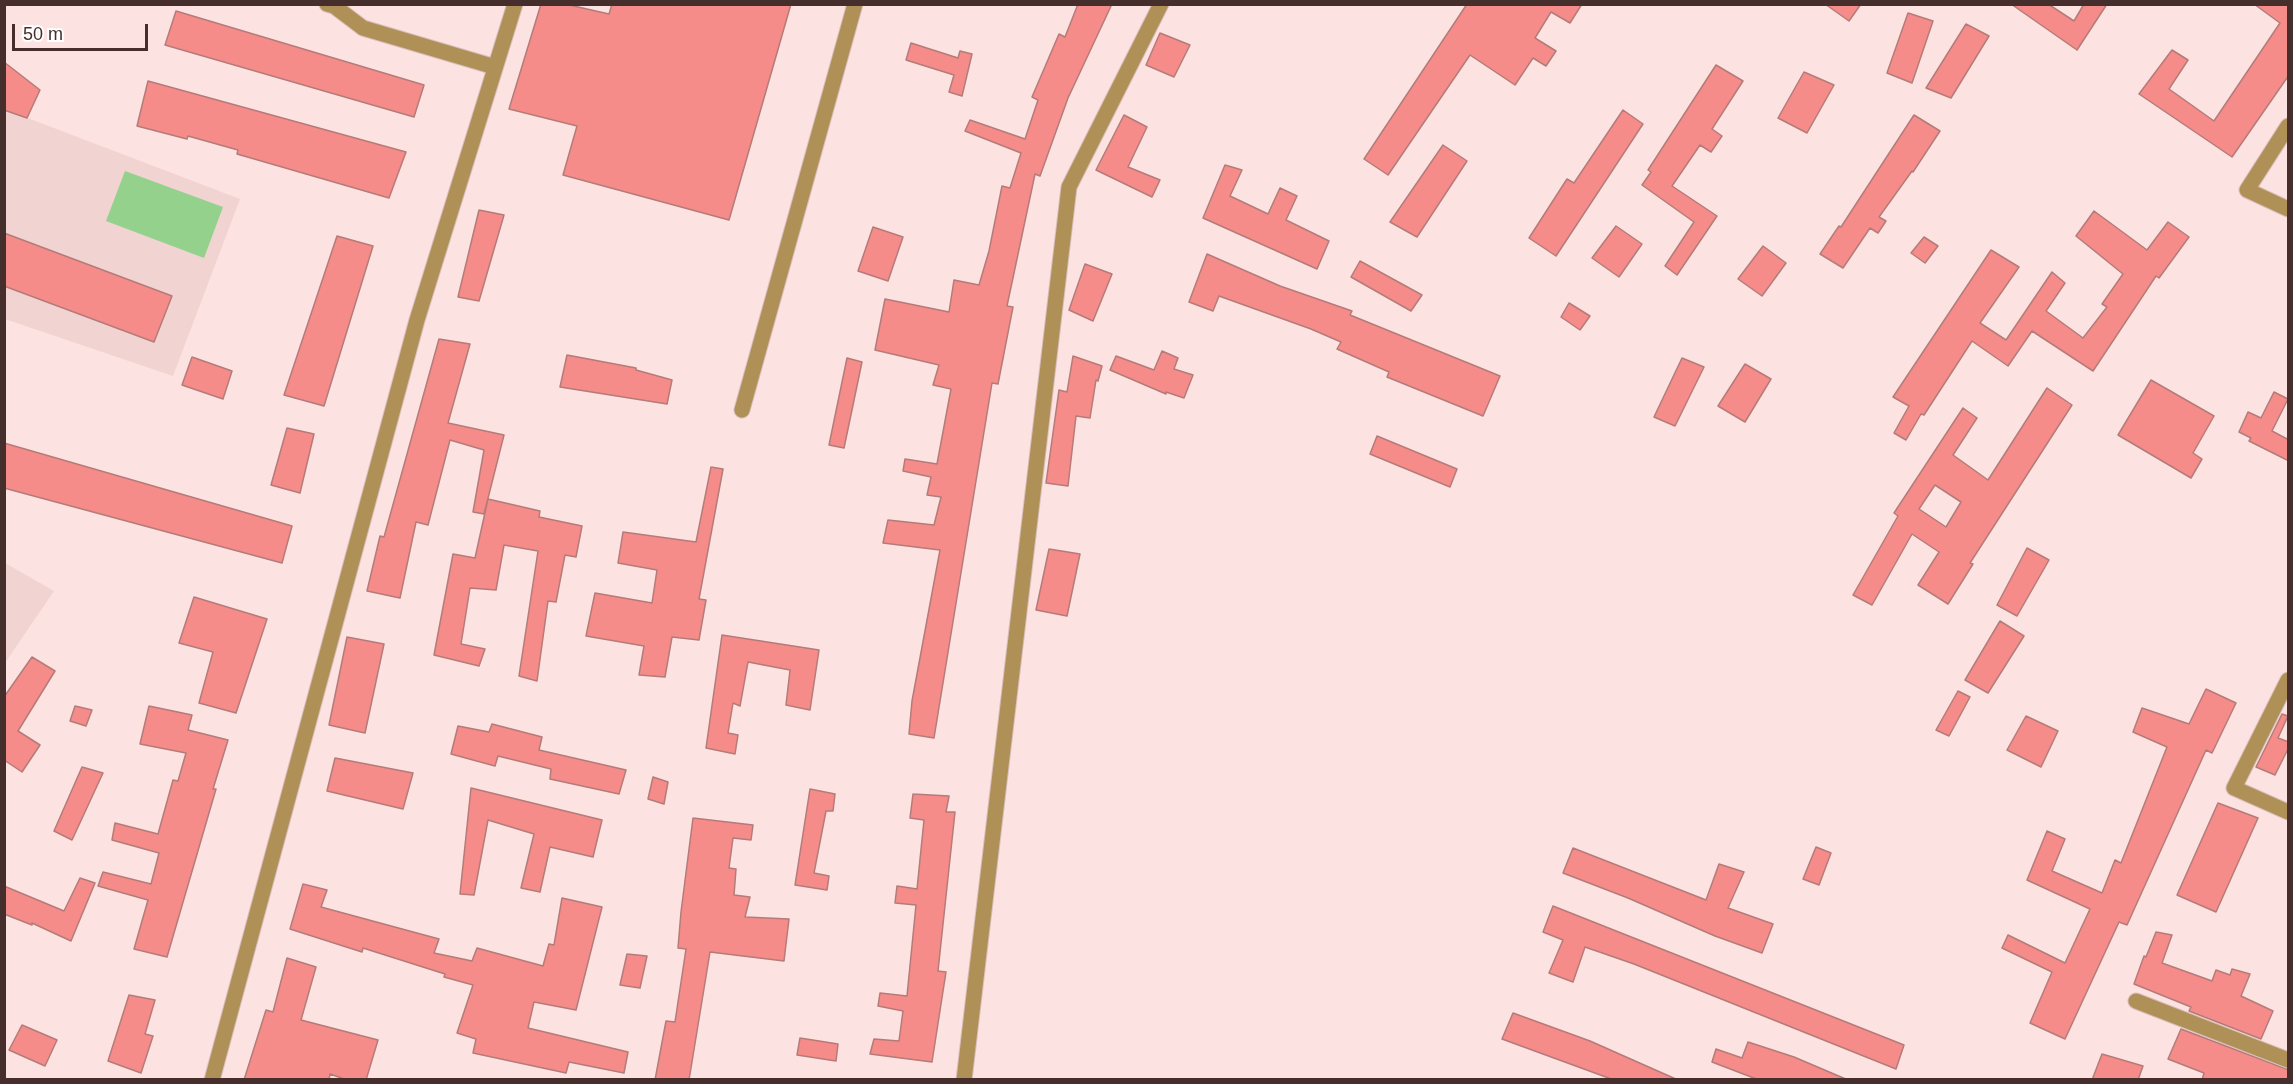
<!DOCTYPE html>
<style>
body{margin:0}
#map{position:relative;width:2293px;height:1084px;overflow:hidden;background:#fce2e0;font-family:Arial,sans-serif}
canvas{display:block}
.frame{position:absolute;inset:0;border:6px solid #462e2d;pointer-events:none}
.scale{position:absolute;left:12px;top:24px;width:136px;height:27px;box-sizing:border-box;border:3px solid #462e2d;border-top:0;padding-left:8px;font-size:18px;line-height:21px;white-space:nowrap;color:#462e2d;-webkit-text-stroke:4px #fff;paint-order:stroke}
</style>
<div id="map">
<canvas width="2293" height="1084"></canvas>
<div class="frame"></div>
<div class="scale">50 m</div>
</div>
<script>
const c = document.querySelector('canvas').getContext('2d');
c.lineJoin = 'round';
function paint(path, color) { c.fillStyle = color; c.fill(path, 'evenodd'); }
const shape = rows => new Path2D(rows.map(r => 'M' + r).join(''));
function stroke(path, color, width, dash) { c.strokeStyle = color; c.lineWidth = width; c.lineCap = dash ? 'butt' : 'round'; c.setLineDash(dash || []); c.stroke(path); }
paint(shape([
 [4,109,240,199,173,376,5,319],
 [5,563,54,591,5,663]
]), '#f1d3d1');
paint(shape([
 [125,171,223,207,204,258,106,221]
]), '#94d18d');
const building = shape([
 [541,4,565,4,609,14,612,4,791,4,729,220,563,175,577,126,509,109,541,4],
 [1078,4,1112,4,1068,98,1040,176,1035,174,1007,306,1013,307,998,384,992,383,934,738,909,734,912,701,940,550,883,543,888,520,934,525,941,497,927,495,931,477,903,471,905,459,937,464,951,389,933,385,939,365,875,350,885,299,949,312,954,280,979,285,989,251,1002,186,1010,188,1021,153,965,131,970,120,1025,139,1038,100,1032,97,1059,34,1065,37,1078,4],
 [1467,4,1582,4,1570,23,1551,12,1535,38,1556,51,1546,66,1533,58,1515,85,1470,55,1388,175,1364,159,1467,4],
 [1825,4,1861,4,1849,21,1825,4],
 [2011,4,2048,4,2074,21,2084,4,2107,4,2077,50,2011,4],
 [2254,4,2289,4,2289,75,2232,157,2139,94,2172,50,2188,60,2169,89,2214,121,2280,23,2254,4],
 [176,11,424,85,414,117,165,45,176,11],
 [1908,13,1933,21,1912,83,1887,73,1908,13],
 [1966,24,1989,36,1951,98,1926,88,1966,24],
 [1160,33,1190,45,1174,77,1146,65,1160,33],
 [911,43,958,58,960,51,972,54,962,96,949,92,954,75,906,60,911,43],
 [4,62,40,90,27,118,4,110,4,62],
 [1716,65,1743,81,1712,129,1722,136,1711,152,1700,145,1672,186,1717,216,1677,275,1665,266,1694,222,1642,185,1651,172,1648,170,1716,65],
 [1804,72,1834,85,1807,133,1778,118,1804,72],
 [148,81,406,152,389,198,237,154,238,150,188,136,187,139,137,126,148,81],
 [1623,110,1643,124,1556,256,1529,238,1567,179,1574,183,1623,110],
 [1124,115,1147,127,1128,167,1160,180,1152,197,1096,170,1124,115],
 [1914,115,1940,131,1913,172,1912,171,1879,217,1886,221,1878,233,1870,228,1843,268,1820,254,1839,226,1841,227,1914,115],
 [1443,145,1467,161,1417,237,1390,222,1443,145],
 [1225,165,1242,170,1230,196,1268,214,1280,188,1297,196,1286,220,1329,241,1317,269,1203,218,1225,165],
 [479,210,504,215,479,301,458,297,479,210],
 [2094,211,2147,250,2168,222,2189,237,2159,278,2156,276,2093,371,2032,331,2008,366,1972,341,1924,415,1921,414,1906,440,1894,433,1909,406,1893,397,1991,250,2019,267,1980,323,2006,340,2052,272,2065,283,2046,311,2083,338,2107,307,2102,304,2123,274,2076,236,2094,211],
 [1616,226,1642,244,1619,277,1592,258,1616,226],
 [873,227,903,237,888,281,858,271,873,227],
 [4,233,172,296,154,342,4,286,4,233],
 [337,236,373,246,324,406,284,395,337,236],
 [1924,237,1938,246,1925,263,1911,253,1924,237],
 [1763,246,1786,263,1762,296,1738,279,1763,246],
 [1207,254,1280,286,1352,311,1350,315,1500,376,1483,416,1387,377,1389,372,1337,349,1341,342,1311,329,1219,296,1213,311,1189,302,1207,254],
 [1360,261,1422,295,1411,311,1351,277,1360,261],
 [1085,264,1112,274,1093,321,1069,310,1085,264],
 [1569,303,1590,316,1580,330,1561,317,1569,303],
 [439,339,470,344,448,423,504,435,484,514,473,512,484,450,450,440,428,525,416,522,400,598,367,591,380,536,384,537,439,339],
 [1162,351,1178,358,1174,369,1193,375,1184,398,1166,392,1166,394,1110,370,1116,356,1154,370,1162,351],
 [567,355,636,368,636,370,672,380,667,404,560,387,567,355],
 [1073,356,1102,366,1098,381,1096,380,1090,418,1076,416,1068,486,1046,483,1059,390,1067,392,1073,356],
 [192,357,232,371,223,399,182,385,192,357],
 [847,358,862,362,844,448,829,445,847,358],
 [1682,358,1704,367,1675,426,1654,417,1682,358],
 [1745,364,1771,379,1745,422,1718,406,1745,364],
 [2151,380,2214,416,2193,453,2202,459,2191,478,2118,435,2151,380],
 [2047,388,2072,405,1970,563,1973,564,1948,604,1918,585,1939,552,1912,534,1872,605,1853,595,1898,516,1894,513,1963,408,1977,418,1953,455,1988,480,2047,388],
 [1935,485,1961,502,1946,527,1919,509,1935,485],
 [2274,392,2288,399,2272,431,2289,440,2289,461,2249,441,2251,438,2239,432,2248,412,2261,418,2274,392],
 [287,428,314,434,300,493,271,485,287,428],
 [1377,436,1457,469,1450,487,1370,454,1377,436],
 [4,443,292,526,282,563,4,488,4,443],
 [711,467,723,469,699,599,706,600,699,640,672,637,665,677,639,675,644,646,586,636,595,593,652,603,657,570,618,563,623,532,696,542,711,467],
 [488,499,540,511,539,517,582,526,576,557,565,555,556,602,548,601,537,681,519,676,538,551,504,545,496,590,470,588,461,644,485,649,479,666,434,655,453,554,475,558,488,499],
 [2027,548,2049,560,2017,616,1997,605,2027,548],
 [1049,549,1080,554,1067,616,1036,610,1049,549],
 [194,597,267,619,236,713,199,703,213,652,179,643,194,597],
 [2000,621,2024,636,1988,693,1965,680,2000,621],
 [722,635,819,650,810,710,786,705,790,670,748,662,740,706,733,703,728,733,738,735,735,754,706,748,722,635],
 [347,637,384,644,365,733,329,725,347,637],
 [32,657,55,671,18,731,40,745,22,772,4,760,4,697,32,657],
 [2206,689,2236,703,2212,753,2206,750,2127,925,2119,922,2065,1039,2030,1023,2052,972,2002,948,2008,935,2065,963,2090,909,2027,880,2047,831,2065,839,2052,871,2102,893,2115,860,2121,863,2167,747,2133,732,2142,708,2189,724,2206,689],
 [1958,691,1970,697,1949,736,1936,730,1958,691],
 [75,706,92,710,86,726,70,721,75,706],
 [149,706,192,715,188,730,228,740,213,789,216,789,167,957,134,949,148,900,98,886,103,872,151,884,159,853,112,840,115,823,158,834,173,780,178,781,186,753,140,744,149,706],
 [2282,714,2288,716,2278,738,2289,742,2289,747,2275,775,2256,767,2282,714],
 [2026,716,2058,731,2041,767,2007,750,2026,716],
 [492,724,542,737,539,750,626,770,619,794,550,779,551,769,498,756,495,766,451,754,458,726,489,732,492,724],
 [335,758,413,773,403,809,327,791,335,758],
 [82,767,103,773,72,840,54,831,82,767],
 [653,777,668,782,664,804,648,799,653,777],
 [471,788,602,820,593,857,550,847,540,892,521,888,534,834,488,820,474,895,460,894,471,788],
 [810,789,835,794,833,811,826,811,814,873,829,876,827,890,795,885,810,789],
 [913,794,949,796,946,812,955,812,938,971,946,972,932,1062,870,1054,874,1039,899,1041,903,1011,878,1006,880,993,907,996,916,905,895,903,897,886,917,889,924,820,910,818,913,794],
 [2218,803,2258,818,2216,912,2177,895,2218,803],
 [693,818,753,825,751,840,733,838,729,868,736,869,734,895,750,897,745,917,789,919,784,961,710,952,689,1080,655,1080,666,1021,675,1022,686,949,678,948,681,912,693,818],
 [1816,847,1831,853,1819,885,1803,879,1816,847],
 [1573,848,1706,900,1719,864,1744,872,1728,908,1773,924,1762,953,1715,936,1628,898,1563,873,1573,848],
 [80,878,95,883,71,941,32,923,32,925,4,914,4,886,64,911,80,878],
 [303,884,327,890,321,907,439,939,434,953,472,961,477,948,543,966,549,944,554,945,562,898,602,907,576,1010,534,1002,528,1028,628,1052,624,1073,569,1062,566,1073,473,1053,476,1039,457,1033,473,985,444,977,445,974,363,948,362,952,290,929,303,884],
 [1553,906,1904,1045,1896,1069,1634,964,1585,947,1573,982,1549,973,1563,940,1543,932,1553,906],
 [2156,932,2172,935,2162,963,2212,981,2216,970,2230,975,2232,969,2250,974,2241,996,2273,1011,2261,1039,2189,1011,2191,1007,2134,984,2144,956,2146,957,2156,932],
 [627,954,647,956,640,988,620,985,627,954],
 [287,958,316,967,301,1020,378,1040,366,1080,347,1080,330,1074,329,1080,244,1080,266,1010,273,1012,287,958],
 [129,995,155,1000,145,1034,153,1036,141,1073,108,1061,129,995],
 [1513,1013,1590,1041,1678,1080,1614,1080,1502,1039,1513,1013],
 [22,1025,57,1040,45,1066,9,1050,22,1025],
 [2181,1029,2289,1070,2289,1080,2202,1080,2204,1073,2168,1059,2181,1029],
 [800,1038,838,1044,836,1061,797,1055,800,1038],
 [1748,1042,1794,1057,1848,1080,1759,1080,1712,1062,1716,1049,1742,1058,1748,1042],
 [2102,1054,2143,1066,2138,1080,2092,1080,2102,1054]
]);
paint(building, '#f68c8a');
stroke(building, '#b47b79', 1.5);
const minor = shape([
 [327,4,334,6,363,28,495,67],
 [2288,126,2247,190,2288,209],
 [742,410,855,4],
 [2288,680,2234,788,2288,812],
 [2136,1001,2288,1060],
 [212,1080,417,320,515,4],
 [964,1080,1069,187,1161,4]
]);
stroke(minor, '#d8bebc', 17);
stroke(minor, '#af9056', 15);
</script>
